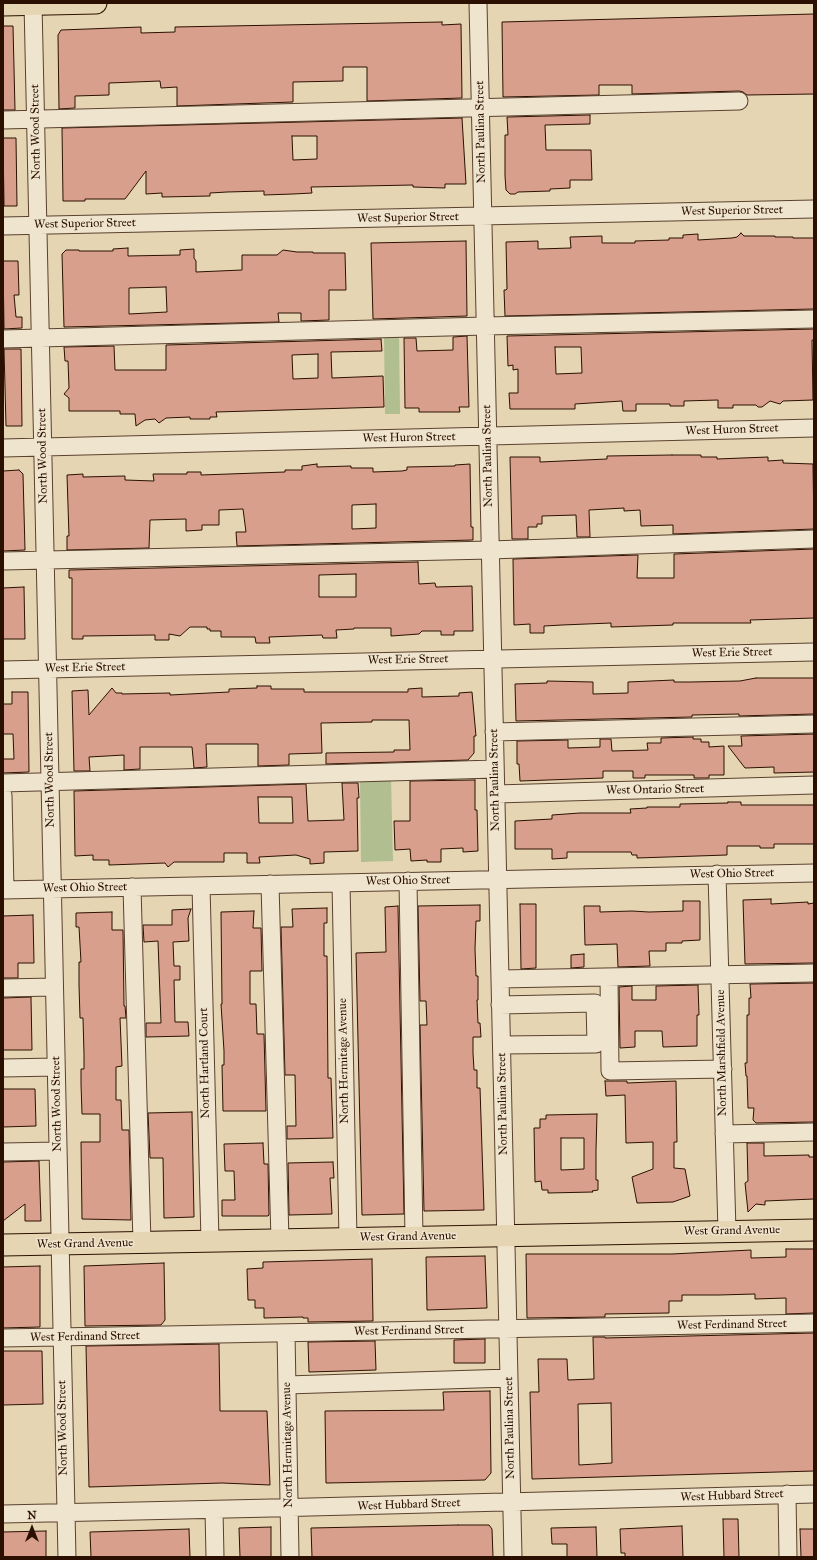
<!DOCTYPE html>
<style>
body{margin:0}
#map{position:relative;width:817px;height:1560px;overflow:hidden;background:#e6d5b3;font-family:"IM FELL Great Primer",serif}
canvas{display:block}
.frame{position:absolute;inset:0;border:4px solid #2b1001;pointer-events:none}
.north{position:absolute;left:12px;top:1508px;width:40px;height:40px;-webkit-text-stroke:3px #efe4ce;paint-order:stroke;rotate:0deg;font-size:11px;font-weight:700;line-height:16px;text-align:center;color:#2b1001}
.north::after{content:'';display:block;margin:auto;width:14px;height:18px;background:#2b1001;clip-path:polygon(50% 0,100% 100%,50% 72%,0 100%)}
</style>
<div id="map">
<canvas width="817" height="1560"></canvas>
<div class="frame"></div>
<div class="north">N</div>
</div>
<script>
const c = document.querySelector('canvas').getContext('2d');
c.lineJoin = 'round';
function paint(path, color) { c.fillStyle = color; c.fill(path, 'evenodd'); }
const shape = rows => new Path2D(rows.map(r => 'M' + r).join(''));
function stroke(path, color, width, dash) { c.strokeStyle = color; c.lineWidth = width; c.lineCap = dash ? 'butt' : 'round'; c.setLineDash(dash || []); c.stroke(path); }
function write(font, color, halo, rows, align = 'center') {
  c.font = font + ' "IM FELL Great Primer",serif'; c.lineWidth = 3; c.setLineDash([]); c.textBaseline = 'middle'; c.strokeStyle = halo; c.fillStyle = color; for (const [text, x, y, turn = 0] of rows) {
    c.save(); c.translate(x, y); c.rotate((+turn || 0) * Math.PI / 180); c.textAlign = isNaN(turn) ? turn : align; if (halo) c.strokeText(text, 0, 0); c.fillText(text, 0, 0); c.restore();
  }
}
paint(shape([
 [384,334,399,334,400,414,385,414],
 [391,777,393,861,361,862,360,778]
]), '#b0be90');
const building = shape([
 [814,14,814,94,747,95,743,92,739,91,632,94,632,85,599,85,599,95,503,97,502,22,814,14],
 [442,22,442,25,461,24,462,98,367,101,367,67,343,67,343,81,293,82,293,102,177,106,177,87,161,88,160,81,109,83,109,95,75,96,75,108,59,109,58,35,61,30,141,27,141,33,175,32,175,27,442,22],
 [3,26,13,26,15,110,3,110,3,26],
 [590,115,590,124,545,125,546,150,591,150,592,180,570,180,570,188,550,189,550,191,518,192,515,194,510,194,506,190,505,176,505,135,508,135,507,117,590,115],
 [462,118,466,184,445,184,445,188,413,187,413,185,311,187,312,193,293,194,264,195,264,191,227,192,210,193,210,196,162,197,162,193,146,194,146,171,125,199,85,199,85,201,63,201,62,128,462,118],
 [292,136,317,136,317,159,293,160,292,136],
 [3,138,16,138,17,206,4,206,3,138],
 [741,233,744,236,775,236,775,237,793,237,793,238,814,238,814,309,505,316,504,290,506,290,507,289,506,242,538,241,538,249,571,248,570,237,602,236,602,243,635,243,635,241,669,240,669,238,683,238,683,235,698,234,698,240,732,238,737,237,741,233],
 [466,241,467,316,373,319,371,243,466,241],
 [128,248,128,256,180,255,180,250,194,249,194,258,196,261,196,272,242,270,242,255,277,255,283,250,297,252,313,252,313,253,345,253,346,290,329,290,329,320,301,321,301,313,278,313,279,322,64,327,62,254,66,250,79,250,79,251,113,251,113,249,128,248],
 [166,287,167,312,129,314,129,288,166,287],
 [3,261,18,261,19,295,14,295,16,317,22,317,22,328,4,329,3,261],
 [814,329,814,340,812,340,813,400,783,401,780,404,770,401,762,407,758,407,756,405,733,405,733,408,718,408,718,400,684,401,684,406,670,406,670,404,636,404,636,411,623,411,622,401,575,404,575,409,510,409,509,393,518,393,518,369,513,370,513,365,508,366,507,336,814,329],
 [555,347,581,347,582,373,556,374,555,347],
 [467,336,469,407,459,407,460,412,419,412,419,408,405,408,404,338,416,338,417,351,453,350,453,337,467,336],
 [381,339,382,351,331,352,332,378,383,376,384,407,216,412,217,417,210,417,210,419,190,419,190,417,166,418,159,423,155,419,145,420,136,426,135,414,120,414,120,411,69,411,69,398,64,394,69,388,68,361,65,361,64,347,114,346,115,370,166,370,166,345,381,339],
 [318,354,318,378,293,379,292,355,318,354],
 [4,349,21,349,22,426,6,426,4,349],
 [672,455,701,455,701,457,717,457,717,459,768,457,768,461,783,460,783,463,813,464,814,529,673,534,673,525,641,526,640,510,624,511,624,508,589,510,590,537,577,537,576,515,542,516,542,524,537,524,537,527,528,527,528,539,512,539,510,457,540,457,540,462,607,459,607,456,672,455],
 [317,464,317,467,351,466,351,468,373,468,373,472,402,471,407,470,407,467,455,466,455,465,470,464,471,527,473,527,473,540,237,546,236,532,246,532,243,509,219,510,219,525,202,525,202,530,186,531,186,519,150,520,149,548,67,550,67,536,69,536,67,475,83,474,83,477,125,476,125,480,154,481,153,474,187,474,187,472,201,472,201,475,285,472,285,470,302,470,302,466,317,464],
 [376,504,376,528,352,529,352,505,376,504],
 [19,470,23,474,25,550,3,551,3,471,19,470],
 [814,549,814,618,750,620,751,623,673,623,673,625,611,627,611,623,562,625,544,626,544,633,530,633,530,624,514,625,513,559,638,555,637,578,674,578,674,554,814,549],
 [418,562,419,584,435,583,436,587,472,586,473,631,454,631,454,635,441,635,441,631,422,631,419,634,391,636,391,628,354,628,354,629,336,630,337,638,323,638,322,635,269,637,270,643,256,643,255,637,221,637,221,631,210,631,210,629,207,629,207,627,190,627,180,636,169,634,169,640,155,640,155,635,83,636,83,639,72,639,72,578,69,578,69,570,418,562],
 [356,574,356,597,319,597,319,575,356,574],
 [24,587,25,639,3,639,3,588,24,587],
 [756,678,814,678,814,714,739,716,739,714,692,715,692,717,516,721,515,684,547,683,547,681,593,682,593,694,628,693,628,682,674,680,674,682,690,682,740,681,756,678],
 [257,686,271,686,271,689,304,689,304,692,408,692,408,689,422,688,422,697,459,696,459,693,472,692,476,736,474,736,474,753,468,760,326,764,326,753,394,752,394,750,410,750,409,720,372,720,372,722,321,723,322,753,289,754,289,765,258,766,258,744,206,744,207,767,194,768,192,747,140,747,140,769,124,770,124,755,89,757,90,771,74,771,72,691,88,690,89,715,112,688,116,693,122,693,122,694,170,693,170,695,229,692,229,689,257,688,257,686],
 [12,692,28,692,29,772,3,773,3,759,14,759,13,734,3,734,3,704,12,704,12,692],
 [814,734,814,772,774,773,774,767,745,768,728,746,742,746,741,736,814,734],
 [693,737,693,739,701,739,701,742,709,742,709,747,724,746,724,775,709,775,709,778,694,778,694,775,645,775,645,778,633,778,633,771,603,771,603,778,520,781,519,764,517,764,517,741,568,740,568,748,600,747,600,739,611,739,612,751,648,750,647,743,661,743,661,738,693,737],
 [475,780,475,810,477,810,478,851,463,852,463,848,441,849,441,862,427,862,427,860,411,861,410,849,395,850,394,821,410,821,410,781,475,780],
 [342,783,358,783,359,798,357,798,358,851,324,852,324,863,310,864,310,859,296,855,259,857,260,863,247,863,247,853,224,853,224,862,174,862,168,867,165,863,109,865,109,860,93,860,93,855,75,856,74,791,306,784,308,821,344,820,342,783],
 [258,797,292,797,293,823,259,823,258,797],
 [728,802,741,802,741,805,814,805,814,844,774,844,774,848,760,848,760,846,727,846,727,855,637,858,637,855,632,855,631,852,567,852,567,858,552,859,552,849,515,849,515,821,552,819,552,815,580,813,631,813,630,809,647,808,647,807,680,807,680,804,728,803,728,802],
 [771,899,771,904,808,902,808,904,814,903,814,963,745,964,743,900,771,899],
 [683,901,700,901,700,940,682,941,682,943,666,943,666,951,649,951,650,966,618,967,617,944,585,945,584,906,600,906,600,912,632,911,649,912,683,911,683,901],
 [520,904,536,904,536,968,521,969,520,904],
 [480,905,480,921,476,921,475,949,476,976,478,976,478,1000,477,1000,478,1023,480,1023,481,1037,473,1037,473,1053,474,1070,477,1070,477,1088,480,1088,484,1210,424,1211,420,1025,427,1025,426,1001,420,1001,418,906,480,905],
 [398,906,404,1214,362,1215,356,953,386,952,385,907,398,906],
 [327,908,327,923,324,923,324,956,327,956,328,1078,331,1078,333,1138,287,1139,287,1126,296,1126,295,1075,285,1075,281,927,293,927,292,909,327,908],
 [191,909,188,918,189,941,173,942,174,966,180,966,180,980,174,980,175,1022,188,1022,189,1036,146,1037,146,1023,161,1023,158,941,144,942,143,925,172,925,172,910,191,909],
 [254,911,253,928,261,928,262,971,250,971,250,1004,256,1004,257,1034,264,1034,266,1111,223,1111,222,1065,224,1065,224,1051,221,1004,222,1004,221,912,254,911],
 [112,912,112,930,123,930,124,1006,125,1006,126,1018,120,1018,122,1066,116,1067,116,1100,121,1100,122,1130,129,1130,131,1220,82,1219,81,1142,100,1142,100,1114,82,1114,81,1084,81,1069,84,1069,84,1054,83,1018,80,1018,79,985,79,962,81,962,79,927,76,927,76,913,112,912],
 [33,915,34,963,18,963,18,978,3,978,3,916,33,915],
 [584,954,584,967,571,968,571,955,584,954],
 [814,983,814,1122,756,1123,753,1120,754,1108,748,1108,747,1076,746,1076,745,1063,747,1063,747,1015,749,1015,749,998,751,998,750,984,814,983],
 [698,985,699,1015,697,1015,697,1046,663,1047,662,1031,635,1031,635,1047,620,1048,619,987,632,986,632,1000,656,1000,656,986,698,985],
 [31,997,32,1050,3,1050,3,998,31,997],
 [605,1081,627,1081,627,1083,676,1081,677,1142,674,1142,674,1168,685,1169,690,1196,673,1202,637,1203,632,1177,653,1169,653,1142,626,1143,625,1095,606,1096,605,1081],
 [3,1089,35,1089,36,1126,3,1127,3,1089],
 [192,1112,194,1217,164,1218,163,1158,150,1158,148,1113,192,1112],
 [597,1114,596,1150,596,1180,598,1180,598,1190,592,1191,593,1192,548,1193,548,1190,542,1190,541,1181,535,1182,534,1128,540,1128,540,1119,546,1119,546,1115,597,1114],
 [561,1138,584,1138,584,1169,561,1170,561,1138],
 [263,1143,264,1164,268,1164,269,1215,268,1216,222,1216,222,1200,235,1200,234,1171,225,1171,224,1144,263,1143],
 [747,1143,764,1143,764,1156,809,1155,809,1157,814,1157,814,1199,765,1201,765,1205,756,1204,748,1212,745,1183,748,1181,747,1143],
 [39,1161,41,1221,25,1221,25,1204,3,1221,3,1162,39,1161],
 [333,1162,334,1178,330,1178,332,1214,289,1215,288,1163,333,1162],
 [786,1249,814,1249,814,1313,786,1314,786,1298,755,1299,755,1294,719,1295,682,1295,682,1301,669,1301,669,1313,605,1314,605,1317,527,1318,526,1254,672,1254,751,1250,751,1258,786,1257,786,1249],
 [485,1256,487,1308,427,1310,426,1257,485,1256],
 [372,1259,373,1321,308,1322,308,1318,303,1318,303,1317,264,1318,264,1308,255,1308,255,1300,248,1300,247,1269,263,1268,263,1262,372,1259],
 [164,1263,165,1320,161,1325,85,1326,84,1266,164,1263],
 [40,1266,40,1327,3,1328,3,1267,40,1266],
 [814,1333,814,1471,532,1479,530,1392,539,1392,538,1359,567,1359,568,1380,594,1379,593,1337,605,1337,605,1338,814,1333],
 [611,1403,612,1463,579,1465,578,1404,611,1403],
 [485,1339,485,1363,454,1363,454,1340,485,1339],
 [375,1341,376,1370,309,1372,308,1342,375,1341],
 [219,1344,220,1411,267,1411,270,1485,222,1483,89,1487,86,1346,219,1344],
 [3,1351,42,1351,43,1404,3,1405,3,1351],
 [490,1391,491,1473,485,1480,326,1483,325,1411,444,1410,443,1392,490,1391],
 [723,1519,738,1519,739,1557,724,1557,723,1519],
 [458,1525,489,1525,492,1529,493,1557,312,1557,311,1528,458,1525],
 [682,1526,683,1557,625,1557,625,1553,621,1553,620,1529,682,1526],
 [271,1527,271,1557,240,1557,239,1528,271,1527],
 [596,1527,597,1557,567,1557,567,1544,552,1544,551,1528,596,1527],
 [189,1529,190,1557,91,1557,90,1532,189,1529],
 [800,1529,814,1529,814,1557,801,1557,800,1529],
 [46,1531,46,1557,3,1557,3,1532,46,1531]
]);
paint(building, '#d99f8d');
stroke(building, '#2b1001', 1);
const minor = shape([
 [33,3,67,1557],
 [478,3,513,1557],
 [3,120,739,101],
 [3,226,814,209],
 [3,339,485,326,814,319],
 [3,448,814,428],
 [3,561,490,550,814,539],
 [3,670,814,652],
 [494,732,814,724],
 [3,783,495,769],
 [496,794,814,785],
 [3,795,5,890],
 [717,874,727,1231],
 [408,881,414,1237],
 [341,883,348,1239],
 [270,884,280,1240],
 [201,886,210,1241],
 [132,887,142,1243],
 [3,890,814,873],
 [609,977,610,1071,723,1069],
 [500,979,814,973],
 [3,988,54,987],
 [500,1005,595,1003,596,1044,502,1045],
 [3,1068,56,1067],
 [724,1134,814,1132],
 [3,1152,58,1151],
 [286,1333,290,1557],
 [3,1338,814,1323],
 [287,1385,509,1378],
 [787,1494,788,1557],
 [214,1510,215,1557],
 [3,1514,272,1508,814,1494]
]);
const major = shape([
 [3,5,96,3],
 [3,1245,814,1230]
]);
stroke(minor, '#5a412e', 19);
stroke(major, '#2b1001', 23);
stroke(minor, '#efe4ce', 17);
stroke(major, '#e6d5b3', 21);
write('12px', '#2b1001', '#efe4ce', [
 ["North Wood Street",36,132,-91],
 ["North Paulina Street",481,132,-91],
 ["West Superior Street",732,211,-1],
 ["West Superior Street",408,218,-1],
 ["West Superior Street",85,224,-1],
 ["West Huron Street",732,430,-2],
 ["West Huron Street",409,438,-1],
 ["North Wood Street",43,456,-91],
 ["North Paulina Street",488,456,-91],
 ["West Erie Street",732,653,-1],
 ["West Erie Street",408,660,-1],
 ["West Erie Street",85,668,-1],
 ["North Wood Street",50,780,-91],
 ["North Paulina Street",495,780,-91],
 ["West Ontario Street",655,790,-1],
 ["West Ohio Street",732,874,-1],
 ["West Ohio Street",408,881,-1],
 ["West Ohio Street",85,888,-1],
 ["North Marshfield Avenue",722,1053,-91],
 ["North Hermitage Avenue",344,1061,-91],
 ["North Hartland Court",205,1063,-91],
 ["North Wood Street",57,1104,-91],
 ["North Paulina Street",503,1104,-91],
 ["West Grand Avenue",732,1231,-1],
 ["West Grand Avenue",408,1237,-1],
 ["West Grand Avenue",85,1244,-1],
 ["West Ferdinand Street",732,1325,-1],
 ["West Ferdinand Street",409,1331,-1],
 ["West Ferdinand Street",85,1337,-1],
 ["North Wood Street",63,1428,-91],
 ["North Paulina Street",510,1428,-91],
 ["North Hermitage Avenue",288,1445,-91],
 ["West Hubbard Street",732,1496,-2],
 ["West Hubbard Street",409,1505,-2]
]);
</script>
